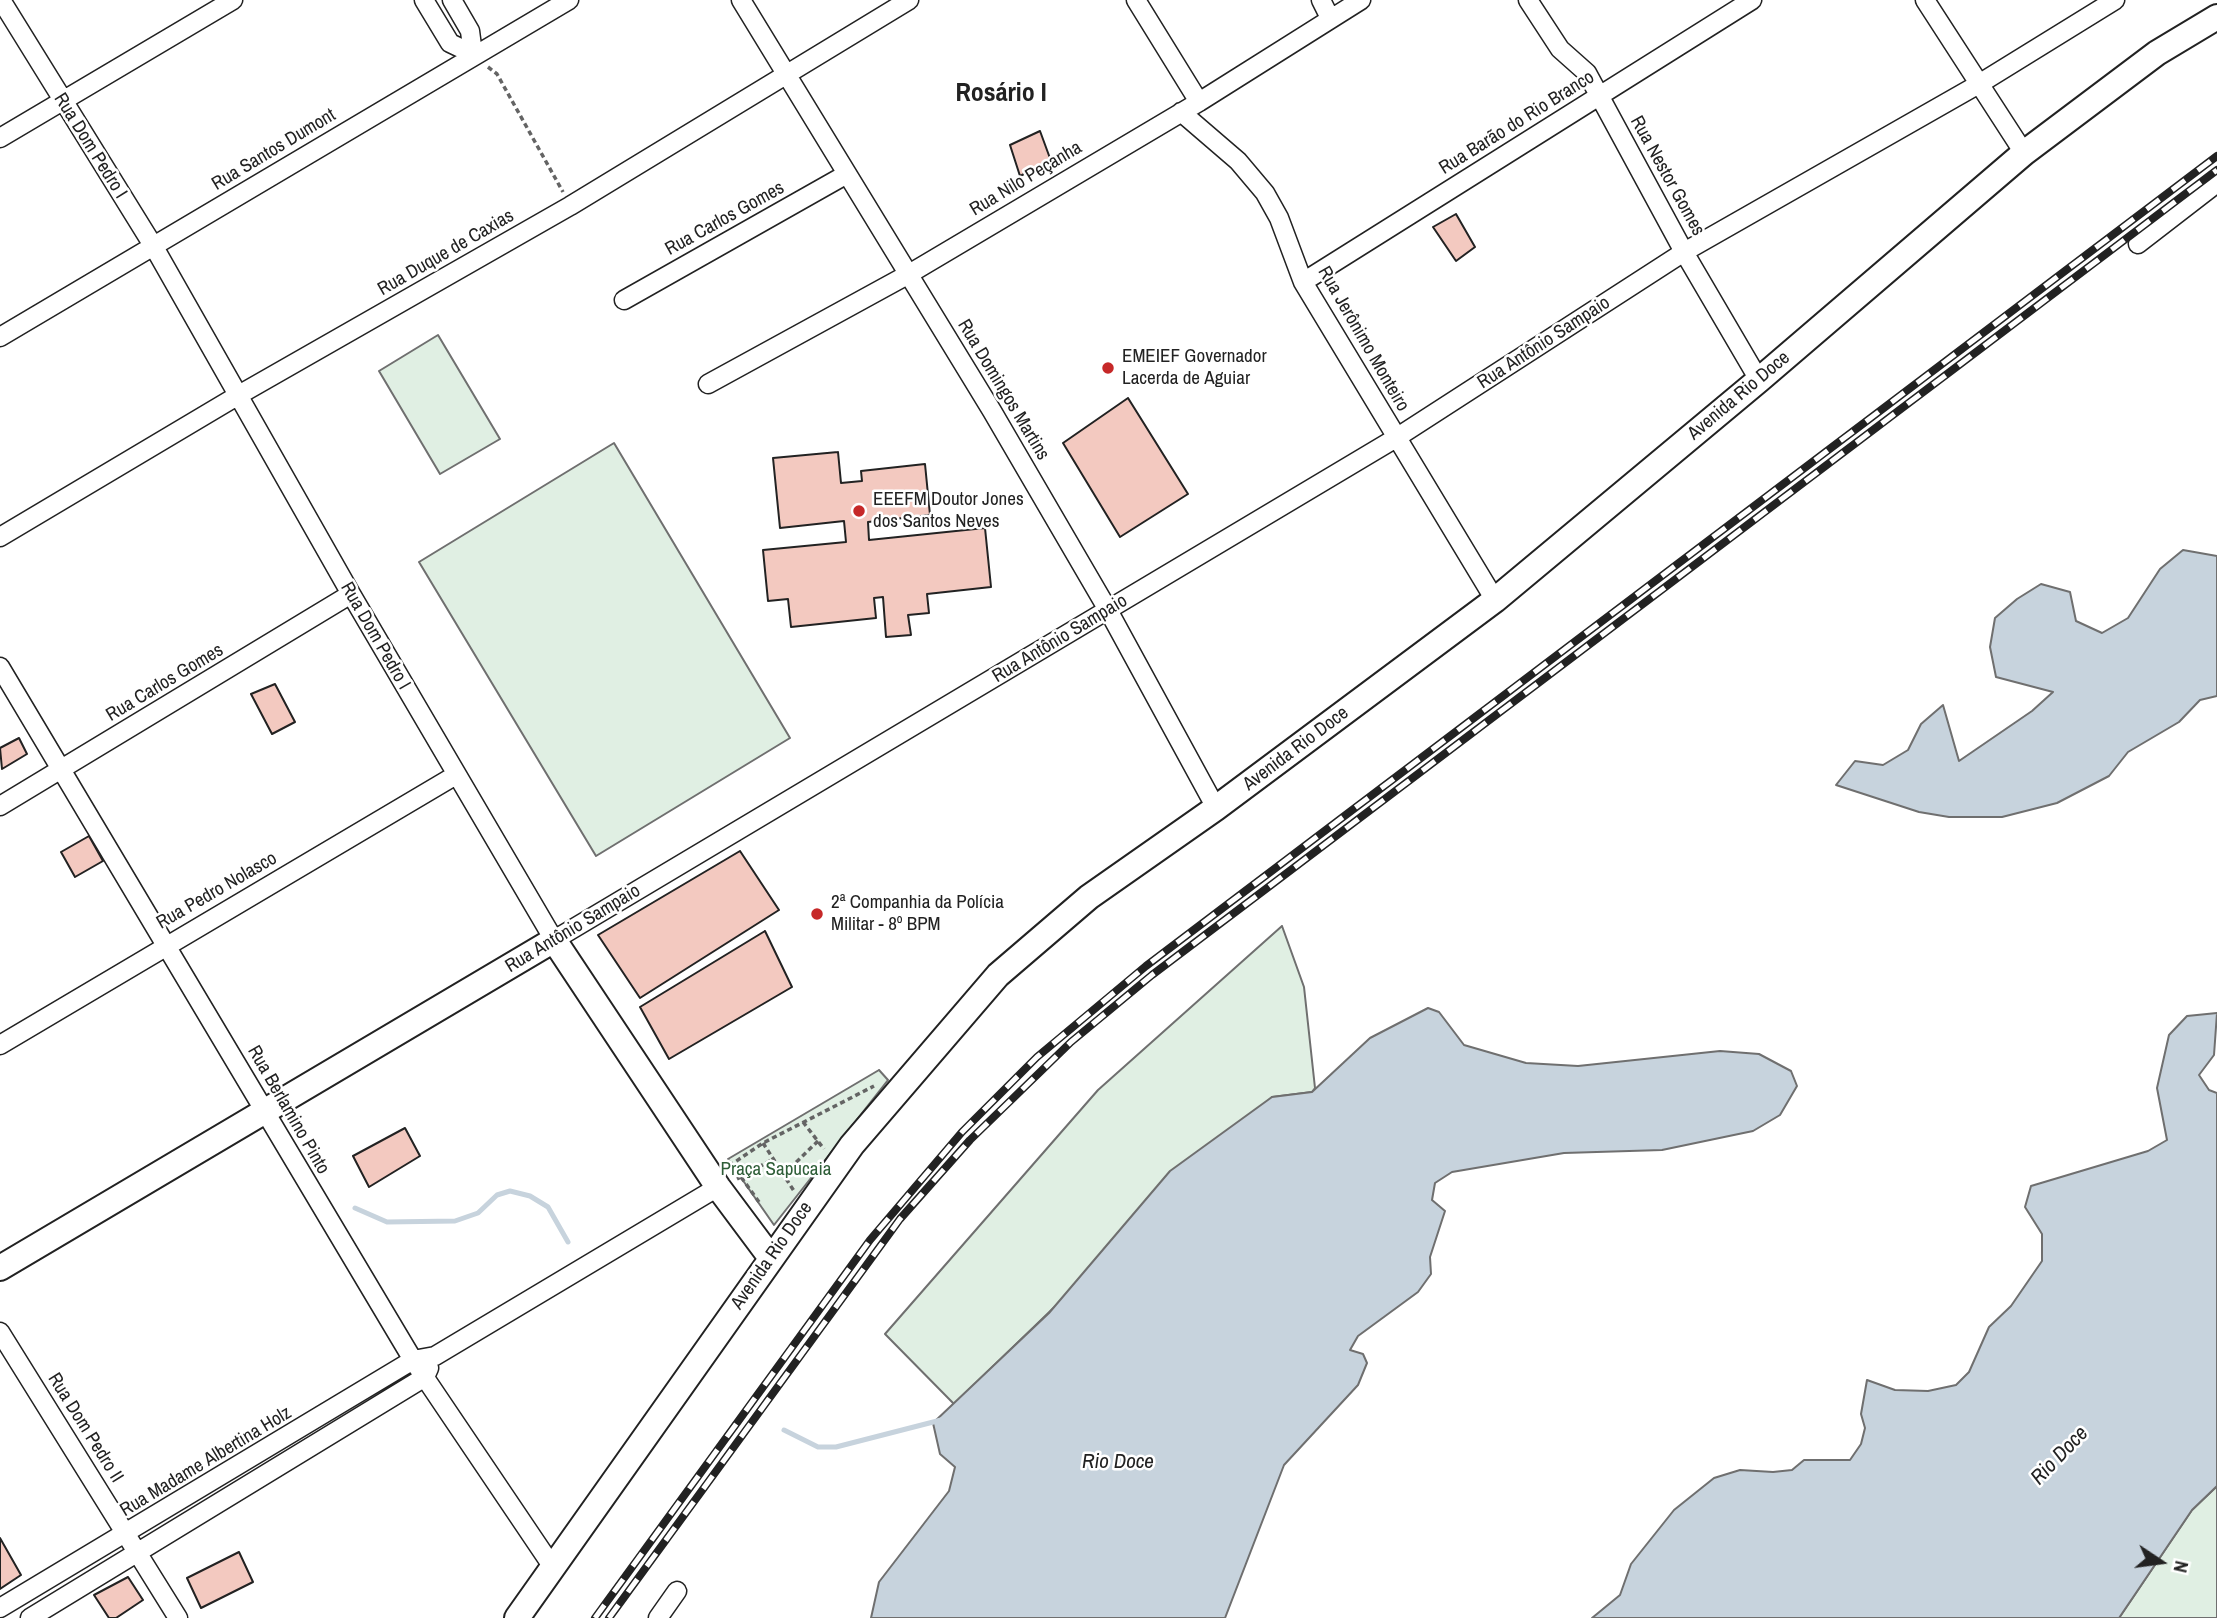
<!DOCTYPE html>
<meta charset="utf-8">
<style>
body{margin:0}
#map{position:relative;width:2217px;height:1618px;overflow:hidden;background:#fff;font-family:"Archivo Narrow",sans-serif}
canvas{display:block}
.north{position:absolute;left:2126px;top:1527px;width:70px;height:70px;-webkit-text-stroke:5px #fff;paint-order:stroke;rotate:103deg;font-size:19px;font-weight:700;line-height:28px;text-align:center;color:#222}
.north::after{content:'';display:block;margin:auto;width:24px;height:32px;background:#222;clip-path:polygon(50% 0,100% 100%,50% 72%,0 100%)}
</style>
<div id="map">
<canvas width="2217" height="1618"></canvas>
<div class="north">N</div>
</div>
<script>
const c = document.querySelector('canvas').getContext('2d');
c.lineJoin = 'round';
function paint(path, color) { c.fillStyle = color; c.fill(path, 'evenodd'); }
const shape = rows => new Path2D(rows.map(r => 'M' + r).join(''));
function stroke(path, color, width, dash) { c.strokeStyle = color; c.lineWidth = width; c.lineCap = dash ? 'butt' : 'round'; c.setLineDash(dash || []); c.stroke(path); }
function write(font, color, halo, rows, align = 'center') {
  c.font = font + ' "Archivo Narrow",sans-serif'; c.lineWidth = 5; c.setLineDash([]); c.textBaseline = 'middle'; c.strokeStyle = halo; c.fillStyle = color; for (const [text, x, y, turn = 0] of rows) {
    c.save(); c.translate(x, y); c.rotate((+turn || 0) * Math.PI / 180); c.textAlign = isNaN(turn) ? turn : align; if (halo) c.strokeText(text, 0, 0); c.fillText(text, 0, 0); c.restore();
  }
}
const green = shape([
 [438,335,500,439,440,474,379,371,438,335],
 [614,443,790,738,596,856,419,562,614,443],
 [1282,926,1304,987,1315,1088,1312,1092,1272,1097,954,1404,885,1334,1098,1090,1282,926],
 [879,1070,888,1080,774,1225,728,1159,879,1070],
 [2217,1486,2217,1618,2119,1618,2192,1510,2217,1486]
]);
paint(green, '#e0efe3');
stroke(green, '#6f6f6f', 2);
const water = shape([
 [2183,550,2217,556,2217,696,2200,700,2179,722,2128,752,2109,776,2057,803,2002,817,1949,817,1919,812,1836,785,1855,761,1883,765,1908,750,1921,724,1943,705,1959,761,2032,711,2053,692,1996,677,1990,647,1995,618,2017,599,2041,584,2070,592,2076,621,2102,633,2128,618,2160,569,2183,550],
 [1428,1008,1439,1012,1464,1045,1526,1063,1578,1066,1720,1051,1759,1054,1791,1071,1797,1086,1780,1115,1753,1131,1662,1150,1564,1153,1452,1172,1435,1183,1432,1200,1445,1211,1430,1257,1431,1274,1418,1292,1358,1336,1350,1350,1363,1354,1367,1363,1358,1385,1284,1465,1225,1618,871,1618,879,1582,949,1491,955,1467,940,1454,933,1423,1049,1313,1170,1171,1272,1097,1312,1092,1370,1038,1428,1008],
 [2217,1013,2214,1055,2199,1075,2209,1090,2217,1093,2217,1486,2192,1510,2119,1618,1592,1618,1620,1595,1631,1564,1674,1510,1714,1478,1740,1470,1773,1472,1792,1470,1804,1460,1850,1460,1861,1444,1865,1428,1861,1414,1867,1380,1895,1390,1928,1391,1956,1385,1969,1372,1989,1327,2011,1306,2042,1261,2042,1234,2025,1207,2031,1186,2148,1151,2167,1140,2157,1088,2169,1035,2187,1016,2217,1013]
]);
paint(water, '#c7d3dd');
stroke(water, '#6f6f6f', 2);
stroke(shape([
 [355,1208,387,1222,455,1221,478,1213,497,1195,510,1191,530,1196,548,1207,568,1242],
 [784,1430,818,1447,836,1447,941,1420]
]), '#c7d3dd', 5);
const building = shape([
 [1040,131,1051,161,1020,176,1010,145,1040,131],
 [1456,214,1475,247,1456,261,1433,227,1456,214],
 [1128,398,1188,494,1120,537,1063,443,1128,398],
 [838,452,841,483,862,481,861,471,925,464,930,515,868,522,869,540,985,528,991,587,927,594,929,613,908,615,911,635,886,637,883,597,874,598,876,618,791,627,788,599,768,601,763,550,846,542,844,521,780,528,773,458,838,452],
 [275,684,295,722,272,734,251,694,275,684],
 [19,738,27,754,2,769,0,748,19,738],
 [89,836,103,861,75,877,61,852,89,836],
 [740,851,779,910,640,998,598,935,740,851],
 [765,931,792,987,669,1059,640,1007,765,931],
 [405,1128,420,1156,369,1187,353,1156,405,1128],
 [0,1538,21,1575,0,1589,0,1538],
 [239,1552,253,1582,201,1608,187,1578,239,1552],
 [128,1577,143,1600,116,1618,109,1618,94,1595,128,1577]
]);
paint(building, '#f3c9c0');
stroke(building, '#222', 2);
const street = shape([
 [1,0,154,247,351,594,554,940,1396,438,1684,252,1979,84,2115,0],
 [424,0,450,43,473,54],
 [452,0,470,31,473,54],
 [741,0,992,411,1108,610,1216,808],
 [1136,0,1199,102],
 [1321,0,1330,18],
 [1528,0,1560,49,1587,73,1684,252,1759,380],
 [1925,0,2024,153],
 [1181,112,1238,161,1265,193,1279,218,1303,282,1495,600],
 [0,138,233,0],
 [2138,244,2217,183],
 [1303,282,1752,0],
 [624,300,847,174],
 [0,337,569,0],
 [708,384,909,274,1199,102,1361,0],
 [0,537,237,396,570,206,909,0],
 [0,667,413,1360,552,1566],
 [0,806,351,594],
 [0,1045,456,775],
 [0,1332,178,1618],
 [0,1608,413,1360,435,1356,718,1187],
 [30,1618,425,1377,429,1368],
 [658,1618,677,1591]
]);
const secondary = shape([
 [0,1268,554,940,718,1187,771,1258],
 [517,1618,852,1145,998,975,1089,897,1216,808,1495,600,1759,380,2024,153,2157,53,2217,17]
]);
stroke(street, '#222', 21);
stroke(secondary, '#222', 28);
stroke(shape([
 [488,67,497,74,563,192],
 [803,1122,824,1149],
 [763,1143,794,1191],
 [784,1174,818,1141],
 [737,1179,741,1177,732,1164,763,1143,874,1086],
 [759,1202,741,1177,773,1159]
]), '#646464', 3.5, [5, 3.5]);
stroke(street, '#fff', 18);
stroke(secondary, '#fff', 24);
const rail = shape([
 [595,1618,870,1240,962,1132,1037,1057,1146,966,2217,156],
 [609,1618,900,1219,970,1140,1071,1042,1152,975,2217,170]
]);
stroke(rail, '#222', 8);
stroke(rail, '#fff', 5, [16]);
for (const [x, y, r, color] of [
 [1108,368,7,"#c62828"],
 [859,511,7,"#c62828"],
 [817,914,7,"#c62828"]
]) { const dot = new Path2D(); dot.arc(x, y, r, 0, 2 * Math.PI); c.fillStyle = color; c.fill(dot); stroke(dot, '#fff', 2.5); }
write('19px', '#222', '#fff', [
 ["Rua Barão do Rio Branco",1517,123,-32],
 ["Rua Dom Pedro I",90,146,58],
 ["Rua Santos Dumont",274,150,-31],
 ["Rua Nestor Gomes",1667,176,61],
 ["Rua Nilo Peçanha",1026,179,-31],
 ["Rua Carlos Gomes",725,219,-29],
 ["Rua Duque de Caxias",446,253,-30],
 ["Rua Jerônimo Monteiro",1363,339,60],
 ["Rua Antônio Sampaio",1544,343,-33],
 ["Rua Domingos Martins",1003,390,59],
 ["Avenida Rio Doce",1739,396,-40],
 ["Rua Dom Pedro I",375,636,60],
 ["Rua Antônio Sampaio",1060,639,-31],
 ["Rua Carlos Gomes",165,683,-31],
 ["Avenida Rio Doce",1296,749,-37],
 ["Rua Pedro Nolasco",217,891,-30],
 ["Rua Antônio Sampaio",573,929,-31],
 ["Rua Berlamino Pinto",288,1110,60],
 ["Avenida Rio Doce",772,1256,-55],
 ["Rua Dom Pedro II",85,1428,58],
 ["Rua Madame Albertina Holz",206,1462,-31]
]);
write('19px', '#222', '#fff', [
 ["EMEIEF Governador",1122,357],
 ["Lacerda de Aguiar",1122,379],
 ["EEEFM Doutor Jones",873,500],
 ["dos Santos Neves",873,522],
 ["2ª Companhia da Polícia",831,903],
 ["Militar - 8º BPM",831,925]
], 'left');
write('19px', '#2f5e38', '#fff', [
 ["Praça Sapucaia",776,1170]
]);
write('italic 21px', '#222', '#fff', [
 ["Rio Doce",2060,1456,-46],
 ["Rio Doce",1118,1462]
]);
write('bold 26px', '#222', '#fff', [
 ["Rosário I",1001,94]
]);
</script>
